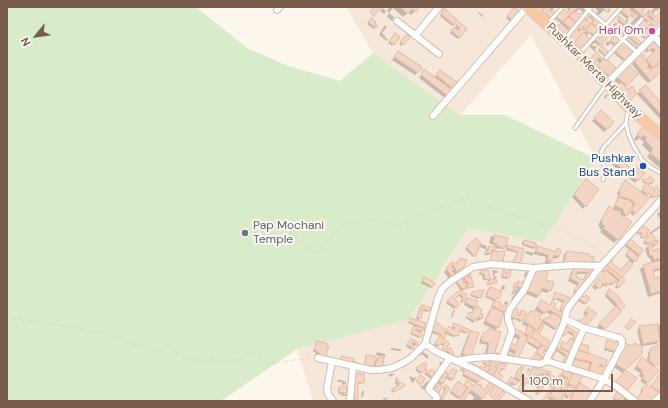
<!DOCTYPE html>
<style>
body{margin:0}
#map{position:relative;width:668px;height:408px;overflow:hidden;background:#fdf6ec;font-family:"DM Sans",sans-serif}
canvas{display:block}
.frame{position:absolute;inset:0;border:8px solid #7a5c4d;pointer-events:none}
.north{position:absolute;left:16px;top:16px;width:40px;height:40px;-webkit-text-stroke:3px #fffaf3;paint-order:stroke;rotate:241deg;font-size:11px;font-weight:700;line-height:16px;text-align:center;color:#7a5c4d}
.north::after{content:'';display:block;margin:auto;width:14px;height:18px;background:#7a5c4d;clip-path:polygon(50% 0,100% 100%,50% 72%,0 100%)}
.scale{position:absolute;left:522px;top:374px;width:91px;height:18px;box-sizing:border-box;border:2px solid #7a5c4d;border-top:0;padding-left:5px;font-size:12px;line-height:14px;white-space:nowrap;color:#7a5c4d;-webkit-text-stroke:3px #fffaf3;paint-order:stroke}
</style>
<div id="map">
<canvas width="668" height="408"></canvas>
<div class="frame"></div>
<div class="north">N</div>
<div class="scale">100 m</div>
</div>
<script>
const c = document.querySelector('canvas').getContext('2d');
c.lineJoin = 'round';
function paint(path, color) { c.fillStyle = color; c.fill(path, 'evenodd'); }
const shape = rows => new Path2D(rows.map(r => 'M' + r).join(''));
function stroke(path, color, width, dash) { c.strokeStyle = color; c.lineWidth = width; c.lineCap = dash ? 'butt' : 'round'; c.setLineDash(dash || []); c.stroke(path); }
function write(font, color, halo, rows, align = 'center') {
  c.font = font + ' "DM Sans",sans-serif'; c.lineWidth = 4; c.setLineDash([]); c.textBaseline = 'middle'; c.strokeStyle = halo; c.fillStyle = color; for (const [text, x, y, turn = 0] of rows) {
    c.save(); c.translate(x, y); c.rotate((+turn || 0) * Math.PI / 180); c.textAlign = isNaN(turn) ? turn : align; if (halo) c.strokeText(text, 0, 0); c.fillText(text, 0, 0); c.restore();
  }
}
paint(shape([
 [346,7,661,7,661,401,313,401,297,349,408,320,468,227,543,241,596,159,531,35,460,115,373,53]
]), '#f5e8da');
paint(shape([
 [7,7,196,7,247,48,288,66,340,81,373,53,460,115,505,115,596,159,543,242,468,228,408,320,297,349,221,401,7,401]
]), '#d8ecc9');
paint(shape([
 [389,7,416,7,417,8,411,15,408,12,403,17,393,8,389,13,394,17,392,21,387,17,389,13,387,11,389,8],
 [538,7,545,7,543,8,546,10,548,8,550,9,552,7,554,8,551,11,554,13,545,24,537,17,539,14,535,10],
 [549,9,551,12,549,16,545,13],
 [566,7,574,7,572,10,573,12,578,7,583,7,598,21,594,27,598,31,592,38,593,37,589,33,587,35,578,52,566,41,579,28,578,26,587,15,584,13,577,22,568,30,564,37,558,27,562,24,555,19,562,11,567,13,569,11],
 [579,9,583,12,581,15,578,16,575,13],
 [588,17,592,20,591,21,593,22,582,35,579,32,584,27,583,31,589,23,585,20],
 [594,7,603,7,608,12,609,10,606,7,609,7,608,8,611,10,608,13,604,10,599,15,596,13,598,11],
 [625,7,643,7,640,12,646,17,652,13,651,12,654,8,653,7,661,7,657,11,656,10,652,15,656,18,661,15,661,21,659,23,658,22,648,31,647,33,648,34,644,39,635,31,644,20,641,18,630,27,624,36,620,32,618,34,616,32,617,30,613,25,615,23,620,27,622,25,617,21,618,19,620,18,625,22,627,19,620,13],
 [635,13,638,15,628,26,626,23,629,19,627,18,630,15,632,17],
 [650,19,653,21,649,26,646,23],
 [624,27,628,30,626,32,623,29],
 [382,8,386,11,384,14,380,11],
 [514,9,518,11,510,21,506,18],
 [442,11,456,20,452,26,440,16],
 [479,12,484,16,483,17,478,13],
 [371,19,374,24,376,26,374,29,367,24],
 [457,24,466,29,458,39,450,33,454,29,458,32,459,31,455,27],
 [385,25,387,27,382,33,386,37,385,38,388,39,387,41,379,35],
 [631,34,640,42,633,49,625,41],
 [407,35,409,37,401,46,399,44],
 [602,35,606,38,599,46,598,45,595,49,596,50,596,51,594,51,593,52,594,51,590,47,591,44,597,38,598,39],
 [594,43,598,44,595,47,592,45],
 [394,36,393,44,392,46,388,43],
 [615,36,619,40,614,46,610,43,608,46,605,44,608,41,610,42],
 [650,44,661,52,661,59,649,71,647,75,661,64,661,70,648,83,641,76,632,64,642,54,642,57,645,61,653,54,650,50,646,53,645,51],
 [602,46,605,55,604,56,598,51],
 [619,47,625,49,624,59,623,61,614,53],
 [398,52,421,67,415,75,392,60],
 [596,54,603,60,609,76,606,78,595,69,600,64,596,60,591,65,589,60],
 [629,66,636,74,624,87,628,91,632,87,636,92,624,105,609,88,609,86],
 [424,71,434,78,439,72,451,87,449,89,450,90,445,98,419,78],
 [646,86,661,104,661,116,659,118,637,94],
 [606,94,608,95,605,99,604,98],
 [601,111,613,122,604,132,592,121],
 [641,130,661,142,661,169,647,157,650,153,642,145,644,142,639,138,636,141,634,139],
 [615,162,637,180,635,183,612,165],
 [644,179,647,181,653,180,648,186,652,188,645,196,635,213,633,216,630,213,634,207,631,206,624,218,618,239,614,243,600,232,602,230,599,228,600,227,598,225,606,211,609,208,620,215,621,212,613,209,618,196,617,193,625,182,640,193,646,184,642,182],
 [583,183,585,206,583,209,572,197],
 [656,188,661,194,660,196,651,198,649,197,654,192,653,191],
 [661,211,661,220,657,214],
 [640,225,646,235,642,239,640,237,641,236,638,233,637,234,634,232],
 [661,225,661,227,651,234,655,240,646,245,643,243,650,234,649,233],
 [243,230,247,232,245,235,240,233],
 [491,236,495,237,504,248,503,249,496,248,496,246,489,243],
 [628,238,642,250,639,255,621,278,618,287,617,289,615,287,619,282,617,280,613,285,611,284,610,286,608,284,606,287,604,285,602,287,600,285,596,290,592,287,606,271,604,270,602,272,601,272,613,253,610,262,621,271,630,260,625,256,630,250,623,245],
 [476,240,480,244,487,246,486,250,478,246,473,257,465,249],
 [524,241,535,243,535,248,533,249,522,245,522,242],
 [657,242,655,246,650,248,652,254,655,251,661,249,661,270,653,272,655,279,661,278,661,293,648,297,640,269,644,266,652,263,649,257,648,258,645,249,648,246],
 [507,246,523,250,520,262,519,264,512,263,517,253,506,250,506,247],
 [489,247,495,250,492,253,493,253,491,253,491,252,489,255,484,255,487,250,486,250],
 [538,247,554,252,557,249,559,256,556,259,552,257,551,261,549,264,545,263,546,257,533,254,532,256,525,253,526,251,534,253,535,250],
 [567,252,593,262,590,265,562,265,564,254],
 [452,263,464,267,449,279,444,272],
 [574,269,591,270,574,294,573,293,578,286,568,281,571,272],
 [576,274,586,274,582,281,575,278],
 [492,270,498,271,497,273,495,273,494,276,497,277,494,280,496,282,494,284,486,285,488,283,488,280,483,280,482,275,479,275,479,274,480,272,487,271,491,279,494,280],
 [504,271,504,274,507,274,508,271,509,277,507,279,501,278,502,273],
 [527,271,528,271,526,277,524,277,525,273],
 [546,271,544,281,550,290,547,293,540,291,538,296,536,298,524,293],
 [466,275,467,279,470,278,473,287,471,288,466,289,466,288,464,290,460,290,455,282,461,278,462,280],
 [468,279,469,282,470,282,472,286,469,286,467,282,468,282,464,281],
 [424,278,433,286,431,288,421,283],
 [519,282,522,284,524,283,521,290,520,290,519,293,513,302,511,300,516,292,511,296,514,288,513,288,514,286],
 [516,288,518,289,513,293],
 [502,285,505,286,504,290,501,289],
 [490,288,498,298,494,301,485,297,488,289],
 [458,292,466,294,463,301,462,303,460,302,462,299,458,295,453,299,458,304,454,309,446,303],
 [482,292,478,299,470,296,472,293],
 [608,292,623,306,619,310,621,311,601,331,597,327,616,308,605,296],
 [556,293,570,299,563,310,557,317,556,328,554,330,541,322,534,331,547,343,548,348,545,352,543,350,542,353,544,355,539,363,530,362,538,350,527,343,528,339,531,338,534,332,531,330,527,337,517,358,501,360,507,346,515,346,518,339,511,336,515,331,524,339,527,327,522,324,525,318,530,312,533,313,539,303,541,301,549,306,552,303,553,309,559,312,563,303,555,299,554,301,552,300],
 [546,312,551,315,550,317,543,321,538,320,543,313,544,314],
 [508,351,514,354,513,356,506,355],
 [582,296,585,303,584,305,578,300,576,302],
 [468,299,475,306,479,313,482,315,481,319,478,321,476,320,477,319,468,314,469,313,471,314,473,310,464,305,465,302],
 [505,301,508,302,507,305,504,304],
 [494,303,499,308,502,309,503,307,506,307,503,313,498,327,495,330,483,324,489,311,492,308,491,308],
 [422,306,429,311,427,312,422,310,420,319,418,320,416,319,420,307],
 [454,309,455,310,452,318,451,317],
 [586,310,595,314,581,330,575,325,581,322,586,316,583,314],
 [516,312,519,315,521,312,522,320,520,322,515,319,513,320,507,317],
 [466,316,475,321,473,323,466,318],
 [411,319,423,327,422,329,424,329,420,333,420,336,419,338,410,334,413,329,415,326,408,323],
 [433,323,444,329,443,337,441,338,448,344,445,348,453,353,451,356,441,350,441,349,446,352,446,349,443,346,440,344,438,344,437,347,434,345,441,336,429,332],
 [454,324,467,332,466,334,459,331,455,337,450,336,445,333,447,329,451,329],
 [659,325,661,325,661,338,659,338,659,341,656,344,641,346,641,354,624,370,636,378,623,373,612,366,634,345,641,347,637,330,640,327,657,327],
 [566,327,577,334,573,341,571,347,577,348,588,346,587,354,604,366,602,368,599,378,569,368,577,351,570,349,564,365,561,366,565,357,555,350,549,360,554,348,560,349,562,346,560,346,562,343,567,345,570,339,571,340,573,336,566,332,564,336,562,335],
 [490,330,494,353,484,356,487,345,479,343,481,337],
 [471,332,470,356,468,359,460,356,468,335],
 [411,340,417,343,415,346,414,345,411,350,406,346],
 [607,341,616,344,616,351,614,353,604,350,606,342],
 [317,342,326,343,323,359,313,351,316,344],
 [661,344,661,362,653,367,658,371,645,385,650,388,659,376,661,376,661,389,651,401,635,401,641,394,640,392,646,385,640,381,642,378,639,376,640,373,634,369,640,361,647,362,648,353,651,350],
 [391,348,401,349,400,351,391,350],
 [377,352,385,354,385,357,376,355],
 [423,352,429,356,427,359,422,354,421,356,420,355],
 [367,356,373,366,374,366,376,359,378,358,381,368,364,368,365,358],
 [428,361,420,374,415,370,424,365],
 [484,361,496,364,491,375,490,376,479,369,480,367,485,369,486,366,485,366,485,365,482,364],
 [488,364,494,366,492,371,487,369],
 [440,362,443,362,442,365,439,364],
 [472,363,478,366,477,368,471,365],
 [499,364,503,369,502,371,500,370,497,375,499,380,493,378,497,366],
 [462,367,482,377,476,383,469,380,468,383,474,386,479,388,484,391,492,385,481,400,482,401,472,401,474,397,468,392,462,401,459,401,463,396,462,395,458,399,450,393,456,384,463,386,468,379,462,376,464,373,460,370],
 [528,368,530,369,525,378,528,371,527,370],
 [534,368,545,374,543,376,540,374,535,380,543,386,537,395,535,394,538,389,536,387,537,385,528,379],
 [452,370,453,379,451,381,445,378,442,384,434,390,436,388,433,386,437,379,441,380,443,378,440,376,441,374,446,378],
 [519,370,518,376,521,380,519,382,517,381,513,386,510,384,508,387,506,386,508,382,507,382,511,378,514,379,517,371],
 [427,371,434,375,431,379,424,374],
 [548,372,549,375,556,379,560,377,562,373,571,375,573,373,575,387,573,389,567,399,564,396,568,386,566,385,563,391,560,401,548,393,552,387,546,383,547,381,546,380,547,378,545,377],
 [564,378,567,379,561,390,559,389],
 [392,373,393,374,395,374,390,377,388,375],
 [353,376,363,382,361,384,357,384,357,399,355,401,352,401],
 [410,376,414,378,415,377,416,378,413,383,410,380,411,379,409,377],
 [337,380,342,380,345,382,346,381,346,384,342,385,342,382,338,382],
 [397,380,402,387,392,393,391,391,397,387,395,382],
 [427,381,430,382,424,390,420,387,422,385,423,386],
 [444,387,449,388,442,400,439,401,437,399,441,397,445,391,442,389],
 [340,388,346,392,343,394,347,394,346,396,342,396,341,394,338,394,338,389],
 [362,391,364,391,363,397,361,397],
 [618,392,623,395,619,401,613,400],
 [547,395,558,401,553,401,550,399,549,401,543,401],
 [387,397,388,398,383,401,383,399],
 [625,397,630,401,622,401]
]), '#0003');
const building = shape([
 [374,7,378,7,380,9,374,16,370,12,374,7],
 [400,7,417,7,419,8,416,12,412,9,408,14,400,7],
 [514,7,519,11,512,20,507,16,514,7],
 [537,7,544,7,541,11,545,14,546,13,548,14,547,16,551,19,548,23,536,8,537,7],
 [544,7,546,9,547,8,547,7,549,7,551,11,552,10,556,13,551,19,548,16,551,12,548,10,545,14,542,11,544,7],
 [568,7,576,7,563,22,556,17,563,9,567,12,570,9,568,7],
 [624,7,630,7,631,8,630,10,636,14,633,18,632,17,633,15,632,14,629,17,621,11,624,7],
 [632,7,644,7,645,8,642,12,645,15,649,10,650,11,646,15,651,19,649,22,632,7],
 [444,8,457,20,454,25,441,14,444,8],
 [574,11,578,14,580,13,583,15,577,23,569,16,574,11],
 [589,12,599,21,596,26,592,23,594,20,592,19,593,18,590,16,587,20,584,17,589,12],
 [650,12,656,17,660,12,661,13,661,22,660,21,655,27,650,23,654,19,648,14,650,12],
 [619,16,632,28,626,35,622,31,621,33,617,29,618,27,614,23,615,22,620,26,622,24,625,27,624,29,626,31,628,28,618,19,619,16],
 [568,17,577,23,571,29,563,22,568,17],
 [371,18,376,22,375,24,378,26,376,28,368,22,371,18],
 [583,18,586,21,587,20,591,23,585,30,584,29,584,27,583,26,582,28,583,29,582,31,578,27,580,25,578,24,583,18],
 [643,19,653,28,650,30,647,27,646,29,649,31,648,32,639,24,643,19],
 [551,21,552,22,551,25,554,27,557,24,559,26,561,23,569,31,564,37,549,24,551,21],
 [459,22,467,29,460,38,451,31,454,27,458,31,460,28,456,25,459,22],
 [591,23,600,31,594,37,593,36,594,35,590,32,589,34,586,30,591,23],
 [639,25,650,34,646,38,635,29,639,25],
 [576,28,582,34,573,44,567,39,576,28],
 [584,32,589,39,591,38,592,38,581,51,573,44,584,32],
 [395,33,400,37,394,45,389,41,395,33],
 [603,33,607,38,601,45,595,39,597,37,599,39,603,33],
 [631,33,641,42,639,45,630,37,629,38,638,46,636,48,626,39,631,33],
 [407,34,410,37,404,45,400,42,407,34],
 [615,35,621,40,616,45,610,40,615,35],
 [653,40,661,50,661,60,653,68,646,59,655,51,653,48,649,51,647,48,653,40],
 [620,44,625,48,627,45,633,50,625,60,615,51,620,44],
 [602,45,608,52,606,56,599,49,602,45],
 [398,51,422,67,418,73,394,57,398,51],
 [596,52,603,59,605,58,616,68,609,76,597,65,602,61,599,57,595,63,591,60,592,57,596,52],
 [641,53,645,56,643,57,649,65,647,67,651,69,650,71,661,62,661,71,651,81,644,73,634,61,641,53],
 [629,65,638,74,627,86,617,77,629,65],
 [424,69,452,90,448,96,421,75,424,69],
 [440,70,457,82,452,88,436,75,440,70],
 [614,79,619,84,621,82,628,89,632,86,637,93,628,103,611,82,614,79],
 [646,85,661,103,661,115,639,90,646,85],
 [601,110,614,122,607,130,594,118,601,110],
 [645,125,661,140,661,162,650,153,653,149,645,140,647,138,643,135,641,138,637,134,645,125],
 [618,158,633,170,636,167,645,173,638,181,614,162,618,158],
 [650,176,654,180,652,184,649,183,648,184,642,180,644,178,647,180,650,176],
 [586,179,599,189,586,207,574,194,586,179],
 [625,180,649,198,636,214,632,210,635,204,634,203,632,200,619,196,620,192,619,190,625,180],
 [646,183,653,188,648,195,642,190,646,183],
 [657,186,659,191,660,191,661,192,661,195,653,197,650,195,655,190,654,188,657,186],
 [618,197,631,201,633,205,627,216,623,212,623,209,615,206,618,197],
 [609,206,632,222,618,240,603,228,605,226,602,224,603,223,601,221,609,206],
 [641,225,643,227,644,226,650,230,646,234,648,235,644,238,640,235,642,234,640,232,639,233,635,230,641,225],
 [651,233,657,240,648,243,644,241,651,233],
 [495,235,508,238,505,248,497,246,497,244,493,243,495,235],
 [628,237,643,250,640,255,624,243,628,237],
 [476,238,481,244,475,257,466,247,476,238],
 [524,240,536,243,536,248,523,244,524,240],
 [658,241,658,244,652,245,653,247,651,247,653,252,655,251,654,250,661,248,661,258,654,260,652,255,650,256,648,245,658,241],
 [507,245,524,249,521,262,517,263,513,262,518,252,507,248,507,245],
 [489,246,496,247,496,250,492,250,491,254,485,253,486,251,488,251,489,246],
 [537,246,556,252,557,248,561,250,559,257,554,255,552,261,547,261,548,255,536,252,537,246],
 [629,249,639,257,635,262,626,254,629,249],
 [505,251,503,262,490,262,492,252,505,251],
 [567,251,590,254,590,257,594,256,594,262,563,263,567,251],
 [618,251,611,262,621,270,629,260,633,264,622,278,605,264,618,251],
 [460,258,467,260,464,267,457,272,453,265,451,266,454,269,452,271,456,275,452,277,446,268,452,262,456,264,460,258],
 [661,260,661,268,653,270,655,278,661,276,661,291,651,294,643,265,661,260],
 [605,264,625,280,619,288,616,285,620,280,606,269,604,272,601,270,605,264],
 [574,268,592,269,588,277,577,292,574,290,579,283,570,278,574,268],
 [577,272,588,272,583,280,576,277,577,272],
 [488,270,491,279,497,280,497,283,488,284,487,282,490,281,489,279,485,279,484,274,481,274,480,271,488,270],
 [503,270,506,270,505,273,508,273,508,270,511,270,510,277,502,277,503,270],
 [548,270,546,280,554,282,551,291,542,288,539,296,526,290,532,271,548,270],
 [606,270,618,281,617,283,615,282,613,284,611,282,609,285,607,283,605,285,603,283,600,289,594,284,606,270],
 [470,273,474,287,468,288,467,284,468,284,469,285,471,285,470,283,468,283,467,281,466,281,464,277,465,274,467,274,468,278,469,277,468,274,470,273],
 [424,277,435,283,433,287,422,281,424,277],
 [462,277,464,283,465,282,467,288,462,289,456,280,462,277],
 [518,281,522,283,523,281,526,282,523,289,517,286,515,292,513,291,515,286,513,286,515,283,517,284,518,281],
 [490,287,502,291,499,299,497,298,496,300,486,296,490,287],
 [609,289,617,295,625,306,620,310,614,301,606,294,609,289],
 [461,290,463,291,462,293,467,294,464,302,461,300,463,297,460,294,455,299,459,304,457,308,447,301,458,291,460,292,461,290],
 [484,290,481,298,471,295,472,292,484,290],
 [555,292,571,298,564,311,560,309,564,301,557,298,556,300,553,298,555,292],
 [581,295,584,297,586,295,590,298,586,304,580,299,579,302,577,300,581,295],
 [467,298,478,301,476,306,482,309,480,313,483,314,482,319,478,317,477,321,468,315,469,312,472,313,475,307,466,303,467,298],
 [541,300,550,305,552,301,556,304,554,308,562,312,560,316,549,310,548,312,546,311,545,313,537,307,541,300],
 [494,301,495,302,496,301,501,302,500,307,502,309,503,305,508,307,505,312,492,306,494,301],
 [422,305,431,308,429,311,423,309,421,319,417,317,422,305],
 [512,306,519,310,517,312,519,313,518,315,520,316,521,314,520,313,521,310,526,312,522,321,517,318,516,319,508,315,512,306],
 [616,306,622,311,605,329,599,324,616,306],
 [492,307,504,313,499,328,485,321,492,307],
 [588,307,597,314,584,328,577,322,579,319,581,321,588,313,585,311,588,307],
 [535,310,542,314,539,319,543,321,537,330,524,321,527,314,529,314,530,311,533,312,535,310],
 [552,313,561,317,560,319,562,321,557,329,543,320,544,318,546,319,547,317,548,318,549,316,550,316,552,313],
 [410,318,426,323,424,328,409,322,410,318],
 [631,319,636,322,629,330,625,327,631,319],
 [435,321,445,329,444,333,446,334,444,338,441,336,442,335,430,330,435,321],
 [454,323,470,330,468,333,460,330,458,336,452,335,446,331,449,326,454,330,455,327,452,326,454,323],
 [542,324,544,326,539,334,550,341,548,343,551,345,548,349,531,337,535,330,537,332,542,324],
 [658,324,660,341,643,344,639,326,658,324],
 [528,325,534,329,529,336,525,334,528,325],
 [414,326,425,329,424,331,416,329,415,330,423,334,421,337,411,333,414,326],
 [566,326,578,333,575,340,573,338,574,334,568,331,566,335,563,334,566,326],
 [490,329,501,332,495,352,502,355,501,358,487,354,489,343,481,341,483,333,490,329],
 [515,329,524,333,524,335,528,337,518,358,503,357,507,349,510,351,508,354,514,355,516,351,507,347,509,342,516,345,520,336,513,333,515,329],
 [471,331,479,333,471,357,462,353,471,331],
 [440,336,449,343,447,348,449,349,450,347,452,349,451,350,454,353,453,355,442,348,444,344,442,343,439,346,435,343,440,336],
 [530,336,541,344,539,348,527,341,530,336],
 [570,338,574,341,570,352,560,347,562,344,561,344,562,341,567,344,570,338],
 [411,339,418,342,417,345,414,342,412,344,414,346,413,349,407,344,411,339],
 [607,340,616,343,617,341,620,343,616,352,605,348,607,340],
 [317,341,327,343,326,346,329,346,325,358,314,349,317,341],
 [579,343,589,346,588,353,575,349,579,343],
 [624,343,633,346,634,343,642,346,642,354,625,370,614,363,624,343],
 [661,343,661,362,656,366,649,361,650,349,661,343],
 [542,345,548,349,547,351,545,349,543,353,546,354,543,358,536,352,542,345],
 [556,346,570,353,565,365,562,364,566,355,557,349,552,359,549,358,556,346],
 [576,350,588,353,607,360,605,367,600,364,599,366,603,367,603,376,589,371,592,362,573,358,576,350],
 [536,353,543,359,540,364,530,360,536,353],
 [366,355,375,356,374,368,365,367,366,355],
 [342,356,354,359,353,361,357,362,357,366,340,360,342,356],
 [378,357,384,358,382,369,375,366,378,357],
 [642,357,659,371,648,383,642,378,644,375,641,373,642,370,636,366,642,357],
 [572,359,590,363,588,372,570,367,572,359],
 [484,360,490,361,489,367,490,368,486,372,479,368,480,366,485,368,487,365,485,364,486,363,483,363,484,360],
 [491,362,497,363,492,375,487,373,489,369,491,370,493,367,489,366,491,362],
 [424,363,427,366,422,373,416,368,424,363],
 [499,363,507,364,504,370,502,368,499,374,503,376,500,381,494,376,499,363],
 [462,366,484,377,478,382,463,374,465,371,461,369,462,366],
 [521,367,524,367,523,370,522,369,521,371,522,371,519,376,521,377,522,375,524,377,522,381,515,377,518,369,520,369,521,367],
 [533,367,547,371,546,375,542,373,540,376,537,374,536,376,538,377,536,379,538,381,537,382,528,378,533,367],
 [426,369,430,372,431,369,435,371,434,374,436,375,434,378,425,372,426,369],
 [452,369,457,370,453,380,447,376,452,369],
 [564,370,572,374,564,391,561,389,568,378,561,374,564,370],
 [625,370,637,378,627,391,615,383,625,370],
 [443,371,448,373,443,384,437,380,438,377,441,379,443,376,441,374,443,371],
 [548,371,551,372,550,374,558,379,559,375,565,378,560,389,564,391,562,401,560,401,550,395,558,382,548,377,549,375,547,374,548,371],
 [573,372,583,376,576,388,568,383,573,372],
 [354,373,364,374,364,383,358,383,358,400,353,400,353,397,354,397,354,373],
 [660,374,661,374,661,391,660,392,651,386,660,374],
 [420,375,425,378,423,383,422,382,420,385,416,381,420,375],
 [511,377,518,381,516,385,511,382,510,386,507,384,511,377],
 [397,378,400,384,402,382,405,386,394,392,392,389,399,385,395,379,397,378],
 [468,378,471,380,469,382,474,386,476,382,479,385,480,384,482,385,480,387,484,390,490,382,493,385,483,399,471,390,463,401,462,401,460,399,468,388,464,385,468,378],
 [524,378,526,379,527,378,534,382,533,385,526,382,521,392,518,390,524,378],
 [548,379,556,382,548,398,551,400,550,401,542,401,553,385,547,381,548,379],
 [458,381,467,388,460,398,451,391,458,381],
 [436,382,442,386,438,395,430,390,432,387,435,389,437,386,434,385,436,382],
 [539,382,544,386,539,394,536,392,539,387,537,385,539,382],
 [580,383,591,390,590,392,592,393,588,399,587,399,586,401,573,401,570,399,580,383],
 [646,384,659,392,652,401,640,401,637,398,643,391,641,389,646,384],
 [445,385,450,388,442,400,438,397,440,395,441,396,446,389,443,388,445,385],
 [495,385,500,388,493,398,489,395,495,385],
 [569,385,575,388,570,398,565,394,569,385],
 [346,386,347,390,349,390,349,392,339,393,339,387,346,386],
 [502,390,505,393,499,400,500,401,494,401,494,400,502,390],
 [618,391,624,394,620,401,613,398,618,391]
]);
paint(building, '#f3d5c3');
stroke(building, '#e6bba3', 1);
const service = shape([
 [585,7,638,53],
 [548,23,563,7],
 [565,39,591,7],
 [580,53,622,7],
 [606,58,642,19],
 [628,109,626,123,628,133,633,145,642,160,650,167,661,173],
 [575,128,605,86],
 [603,180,605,170,601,153,603,148,626,123]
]);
const minor = shape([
 [277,10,280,7],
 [397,21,439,54],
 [415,36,439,7],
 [654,36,661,44],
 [606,84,661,29],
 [433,116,527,7],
 [565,319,584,328,616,337,620,338,622,341,622,345,604,379,590,401],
 [425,344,437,352,476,370,529,401],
 [318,358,371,370,379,370,392,368,403,363,411,358,425,344,438,298,442,289,451,281,473,267,492,264,534,268,573,265,601,266],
 [502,359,511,334,512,331,508,320,508,315,510,309,524,290,534,268],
 [456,361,473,358,493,357,540,364,547,361,604,379,617,387,635,401],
 [547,361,547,358,555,343,564,323,567,310,571,304,601,266,661,200],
 [332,362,327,388,328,394,333,401],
 [567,368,573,353,584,328],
 [350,401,353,366],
 [435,401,437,398,436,396,429,390,429,388,450,358],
 [655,401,661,396]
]);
const trunk = shape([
 [527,7,579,54,628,107,661,135]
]);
stroke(service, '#d1beb0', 5);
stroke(minor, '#d1beb0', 8);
stroke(trunk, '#dad1cd', 12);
stroke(shape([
 [266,226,275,223,279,224,285,228,313,252,315,253,320,251,334,232,348,223,384,219,394,225,398,225,402,224,409,219,419,214,447,206,461,199,467,199,533,222,559,229,574,236,595,247,604,255],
 [7,318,56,325,77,327,86,332,91,333,100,331,107,333,116,338,144,348,150,351,156,352,162,350,168,346,171,346,181,356,195,360,207,361,212,359,217,362,227,361,231,360,236,360,241,356,248,353,253,353,268,364,294,360,311,359]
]), '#d9b8a5', 1, [1, 3]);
stroke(service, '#fff', 3);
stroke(minor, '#fff', 6);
stroke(trunk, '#f9c8a4', 10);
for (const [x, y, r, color] of [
 [652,31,4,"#d1479c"],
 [643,166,4,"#1a4fb4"],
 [245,233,4,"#6b7280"]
]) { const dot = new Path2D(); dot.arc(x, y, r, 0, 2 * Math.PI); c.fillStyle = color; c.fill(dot); stroke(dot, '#fffaf3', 1.5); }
write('12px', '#b23c85', '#fffaf3', [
 ["Hari Om",644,31]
], 'right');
write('12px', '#7a5c4d', '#fffaf3', [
 ["Pushkar Merta Highway",594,71,45]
]);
write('12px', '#164399', '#fffaf3', [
 ["Pushkar",635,159],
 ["Bus Stand",635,173]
], 'right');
write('12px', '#5b616d', '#fffaf3', [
 ["Pap Mochani",253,226],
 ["Temple",253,240]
], 'left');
</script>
